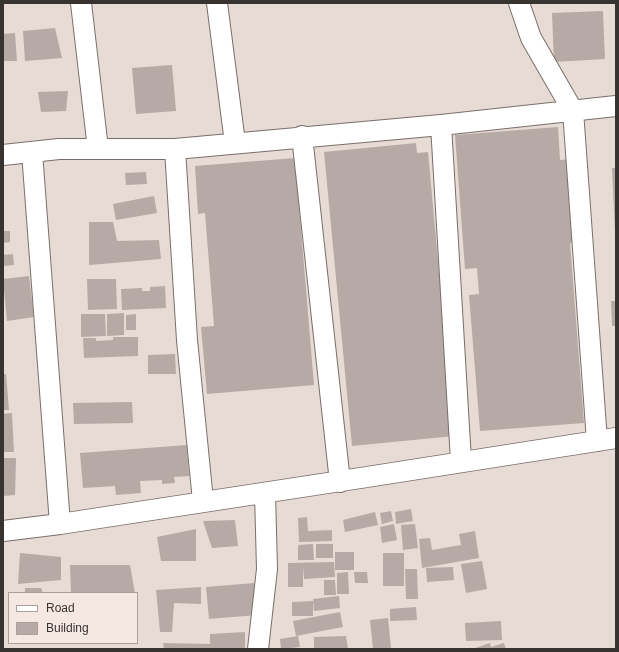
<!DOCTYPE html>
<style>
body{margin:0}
#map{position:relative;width:619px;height:652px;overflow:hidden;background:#e7dbd6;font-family:Helvetica,sans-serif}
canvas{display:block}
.frame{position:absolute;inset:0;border:4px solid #373331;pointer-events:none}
.legend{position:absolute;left:8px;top:592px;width:130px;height:52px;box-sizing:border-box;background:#f5e8e3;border:1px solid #a9a09c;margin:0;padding:5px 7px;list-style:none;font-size:12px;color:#373331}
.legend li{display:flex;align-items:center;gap:8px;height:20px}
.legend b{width:20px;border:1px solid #a9a09c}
</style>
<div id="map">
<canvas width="619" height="652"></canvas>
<div class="frame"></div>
<ul class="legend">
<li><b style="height:5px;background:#fff"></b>Road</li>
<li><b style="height:11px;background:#b5aaa5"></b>Building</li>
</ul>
</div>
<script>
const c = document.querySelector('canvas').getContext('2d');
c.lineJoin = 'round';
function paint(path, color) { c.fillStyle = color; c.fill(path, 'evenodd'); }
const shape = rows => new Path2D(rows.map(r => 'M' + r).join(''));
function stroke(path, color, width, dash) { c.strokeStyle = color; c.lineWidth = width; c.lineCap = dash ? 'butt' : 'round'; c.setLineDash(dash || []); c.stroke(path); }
paint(shape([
 [603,11,605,59,554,62,552,13],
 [55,28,62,58,25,61,23,31],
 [15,33,17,61,3,61,3,34],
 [172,65,176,111,136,114,132,68],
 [68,91,66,111,41,112,38,92],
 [558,127,560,160,569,159,581,242,570,243,584,423,480,431,469,295,479,294,477,268,465,269,455,135],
 [416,143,417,153,428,152,454,436,352,446,324,152],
 [295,158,314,385,207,394,201,327,214,326,205,213,198,214,195,166],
 [612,168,616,168,616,233,615,233],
 [146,172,147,184,126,185,125,173],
 [154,196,157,213,116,220,113,204],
 [89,222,113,222,117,241,159,240,161,259,89,265],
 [3,231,10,231,10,242,3,243],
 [13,254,14,265,3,266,3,255],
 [29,276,34,317,7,321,3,279],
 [87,279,116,279,117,309,88,310],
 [165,286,166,308,122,310,121,289,142,288,142,291,150,291,150,287],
 [611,301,616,301,616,326,612,326],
 [124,313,124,335,107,336,107,314],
 [81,314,105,314,106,336,81,337],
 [136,314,136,330,126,330,126,315],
 [113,337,138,337,138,356,84,358,83,338,96,338,96,341,113,340],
 [175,354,176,374,148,374,148,355],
 [3,374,6,374,9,410,3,410],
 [132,402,133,423,74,424,73,403],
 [12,413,14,452,3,452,3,414],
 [187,445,189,476,174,477,175,483,162,484,162,480,140,481,141,493,116,495,115,486,83,488,80,453],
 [3,458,16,458,15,495,3,496],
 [411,509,413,521,396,524,395,512],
 [391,511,393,521,382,524,380,513],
 [375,512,378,525,345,532,343,520],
 [307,517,308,531,332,530,332,541,299,542,298,518],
 [235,520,238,546,212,548,203,521],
 [394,524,397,540,382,543,380,527],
 [415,524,418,548,403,550,401,525],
 [196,529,196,561,161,561,157,537],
 [475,531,479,558,422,568,419,539,430,538,432,550,461,545,459,534],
 [313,544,314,560,298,560,298,545],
 [316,544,333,544,333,558,316,558],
 [335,552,354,552,354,570,335,570],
 [20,553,61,557,61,580,18,584],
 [383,553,404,553,404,586,383,586],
 [482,561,487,589,466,593,461,564],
 [334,562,335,577,304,579,303,566,303,587,288,587,288,563],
 [70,565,130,565,135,593,71,593],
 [453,567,454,580,427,582,426,568],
 [405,569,417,569,418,599,406,599],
 [348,572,349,594,337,594,337,573],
 [354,572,367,572,368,583,355,583],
 [324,580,335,580,336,595,324,595],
 [254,583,257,615,209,619,206,587],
 [201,587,201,604,174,603,172,632,160,632,156,590],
 [25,588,41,588,43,593,25,593],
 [339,596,340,608,314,611,313,599],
 [313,601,313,616,292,616,292,602],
 [416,607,417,620,390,621,390,609],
 [340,612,343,627,296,636,293,621],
 [388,618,391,648,373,649,370,620],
 [501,621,502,640,466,641,465,623],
 [245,632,245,649,164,649,163,643,210,644,210,634],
 [298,636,300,647,281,649,280,639],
 [346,636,348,649,314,649,314,637],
 [490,643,491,647,504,643,506,649,472,649]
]), '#b5aaa5');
const minor = shape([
 [81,3,98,149],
 [217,3,235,143],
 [519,3,531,38,573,111,597,441],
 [441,125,461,461],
 [302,136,340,482],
 [175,149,187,340,203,501],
 [32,152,60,524],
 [3,155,59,149,175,149,441,125,616,106],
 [3,531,60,524,367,477,616,438],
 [258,649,267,569,265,493]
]);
stroke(minor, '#796f6a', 22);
stroke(minor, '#fff', 20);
</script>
